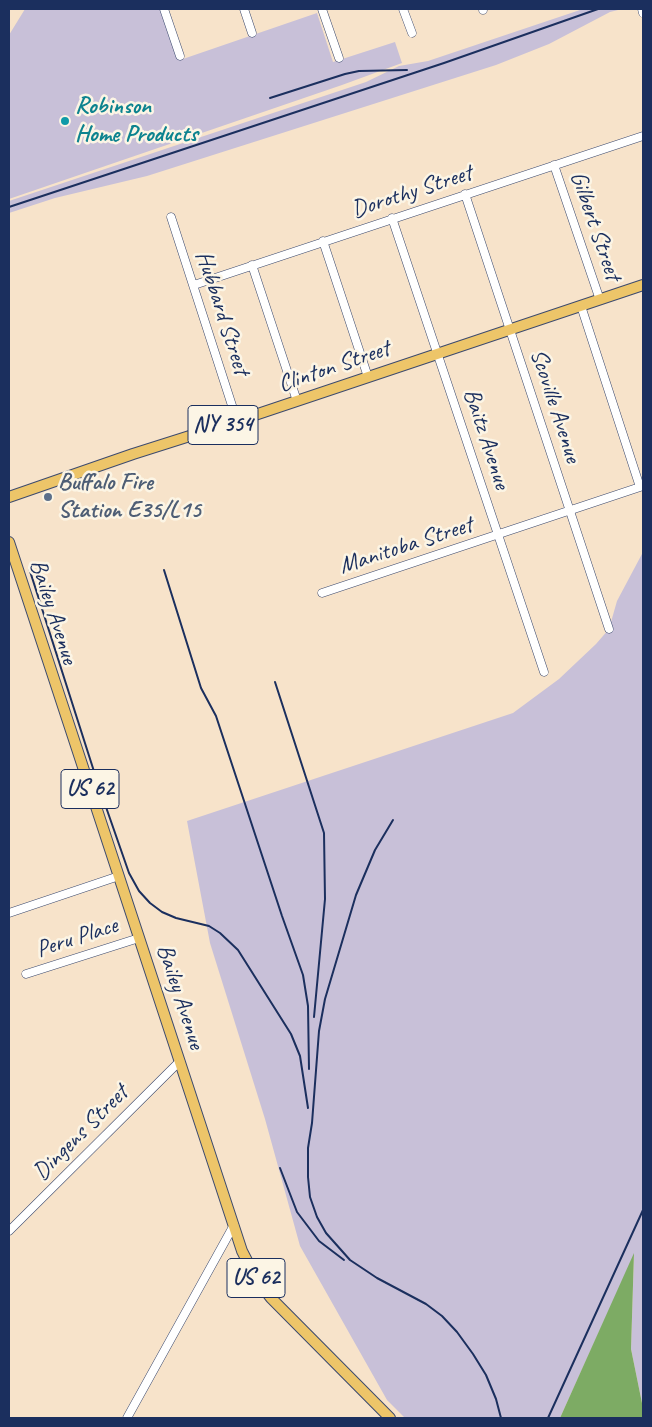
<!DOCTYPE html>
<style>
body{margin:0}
#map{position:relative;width:652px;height:1427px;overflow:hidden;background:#f7e3ca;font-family:Caveat,sans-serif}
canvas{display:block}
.frame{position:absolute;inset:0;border:10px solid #1b2f5e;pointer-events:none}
</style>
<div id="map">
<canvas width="652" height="1427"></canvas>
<div class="frame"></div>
</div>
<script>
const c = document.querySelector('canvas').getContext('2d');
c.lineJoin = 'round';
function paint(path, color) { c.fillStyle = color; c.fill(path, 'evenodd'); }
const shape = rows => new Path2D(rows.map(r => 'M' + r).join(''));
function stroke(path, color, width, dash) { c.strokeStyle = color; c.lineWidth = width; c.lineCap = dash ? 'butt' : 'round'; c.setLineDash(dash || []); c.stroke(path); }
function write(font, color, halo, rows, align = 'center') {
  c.font = font + ' Caveat,sans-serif'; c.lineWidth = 5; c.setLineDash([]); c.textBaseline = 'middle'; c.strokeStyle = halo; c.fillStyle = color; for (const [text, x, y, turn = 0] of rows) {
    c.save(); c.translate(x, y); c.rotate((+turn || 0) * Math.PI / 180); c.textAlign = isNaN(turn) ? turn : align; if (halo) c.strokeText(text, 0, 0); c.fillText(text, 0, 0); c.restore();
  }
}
paint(shape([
 [25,9,161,9,180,60,317,13,333,62,395,42,402,63,342,85,9,199,9,35],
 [583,9,622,9,610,12,549,44,496,65,147,176,55,198,9,213,9,201,366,82,399,66,428,61],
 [643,552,643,1408,631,1349,634,1255,560,1418,405,1418,387,1400,300,1246,265,1119,210,943,187,821,513,713,559,679,596,644,609,629,617,601]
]), '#c8c0d8');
paint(shape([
 [634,1253,631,1349,643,1408,643,1418,560,1418]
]), '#7dab64');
const minor = shape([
 [164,9,180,56],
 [244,9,252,33],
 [322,9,339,58],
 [403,9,412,33],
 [483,9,483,10],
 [642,9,643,13],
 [554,165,600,300],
 [465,194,609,629],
 [171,217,237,421],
 [392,218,544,672],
 [323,241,368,377],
 [252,265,297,401],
 [194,285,643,136],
 [581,306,640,487],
 [322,593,643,486],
 [9,913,119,876],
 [26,974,139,938],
 [9,1231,180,1061],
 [127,1418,234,1225]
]);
const major = shape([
 [9,497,133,454,237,421,643,285],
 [9,542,242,1251,257,1280,271,1298,390,1418]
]);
stroke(minor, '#3c4a6e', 9);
stroke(major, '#3c4a6e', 12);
stroke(minor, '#fff', 8);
stroke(major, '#edc569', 10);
stroke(shape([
 [270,98,345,74,359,71,407,70],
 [9,207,444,63,598,9],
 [29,568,99,787,129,873,139,891,150,903,162,912,176,918,209,926,220,933,238,950,291,1034,300,1056,308,1108],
 [164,570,201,688,216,716,282,916,303,975,308,1006,309,1069],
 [275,682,324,833,325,899,314,1017],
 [393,820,375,850,356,895,325,999,319,1031,312,1123,308,1148,308,1177,310,1197,317,1217,326,1233,350,1260,377,1278,426,1304,442,1316,457,1332,473,1354,486,1375,496,1399,501,1418],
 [280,1168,297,1212,319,1241,344,1260],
 [548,1418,643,1210]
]), '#1b2f5e', 2);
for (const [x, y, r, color] of [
 [65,121,5,"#0f9aa8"],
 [48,497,5,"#5c6f8a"]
]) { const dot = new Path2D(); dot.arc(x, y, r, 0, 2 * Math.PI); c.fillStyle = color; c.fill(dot); stroke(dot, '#fcf5e5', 2); }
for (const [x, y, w] of [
 [223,425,70],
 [90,789,58],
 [256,1278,58]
]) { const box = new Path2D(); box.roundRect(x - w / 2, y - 19.5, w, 39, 4); c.fillStyle = '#fcf5e5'; c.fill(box); stroke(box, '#1b2f5e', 1); }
write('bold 22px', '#1b2f5e', null, [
 ["NY 354",223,425],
 ["US 62",90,789],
 ["US 62",256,1278]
]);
write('bold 24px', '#0d838f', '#fcf5e5', [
 ["Robinson",75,107],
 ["Home Products",75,135]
], 'left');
write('24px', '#1b2f5e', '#fcf5e5', [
 ["Dorothy Street",412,192,-18],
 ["Gilbert Street",595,226,71],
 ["Hubbard Street",222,313,72],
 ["Clinton Street",334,367,-19],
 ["Scoville Avenue",555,406,72],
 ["Baitz Avenue",486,439,72],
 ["Manitoba Street",406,546,-18],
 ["Bailey Avenue",53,612,72],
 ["Peru Place",77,938,-18],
 ["Bailey Avenue",180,997,72],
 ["Dingens Street",81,1133,-45]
]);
write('bold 24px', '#4e5e75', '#fcf5e5', [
 ["Buffalo Fire",58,483],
 ["Station E35/L15",58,511]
], 'left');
</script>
